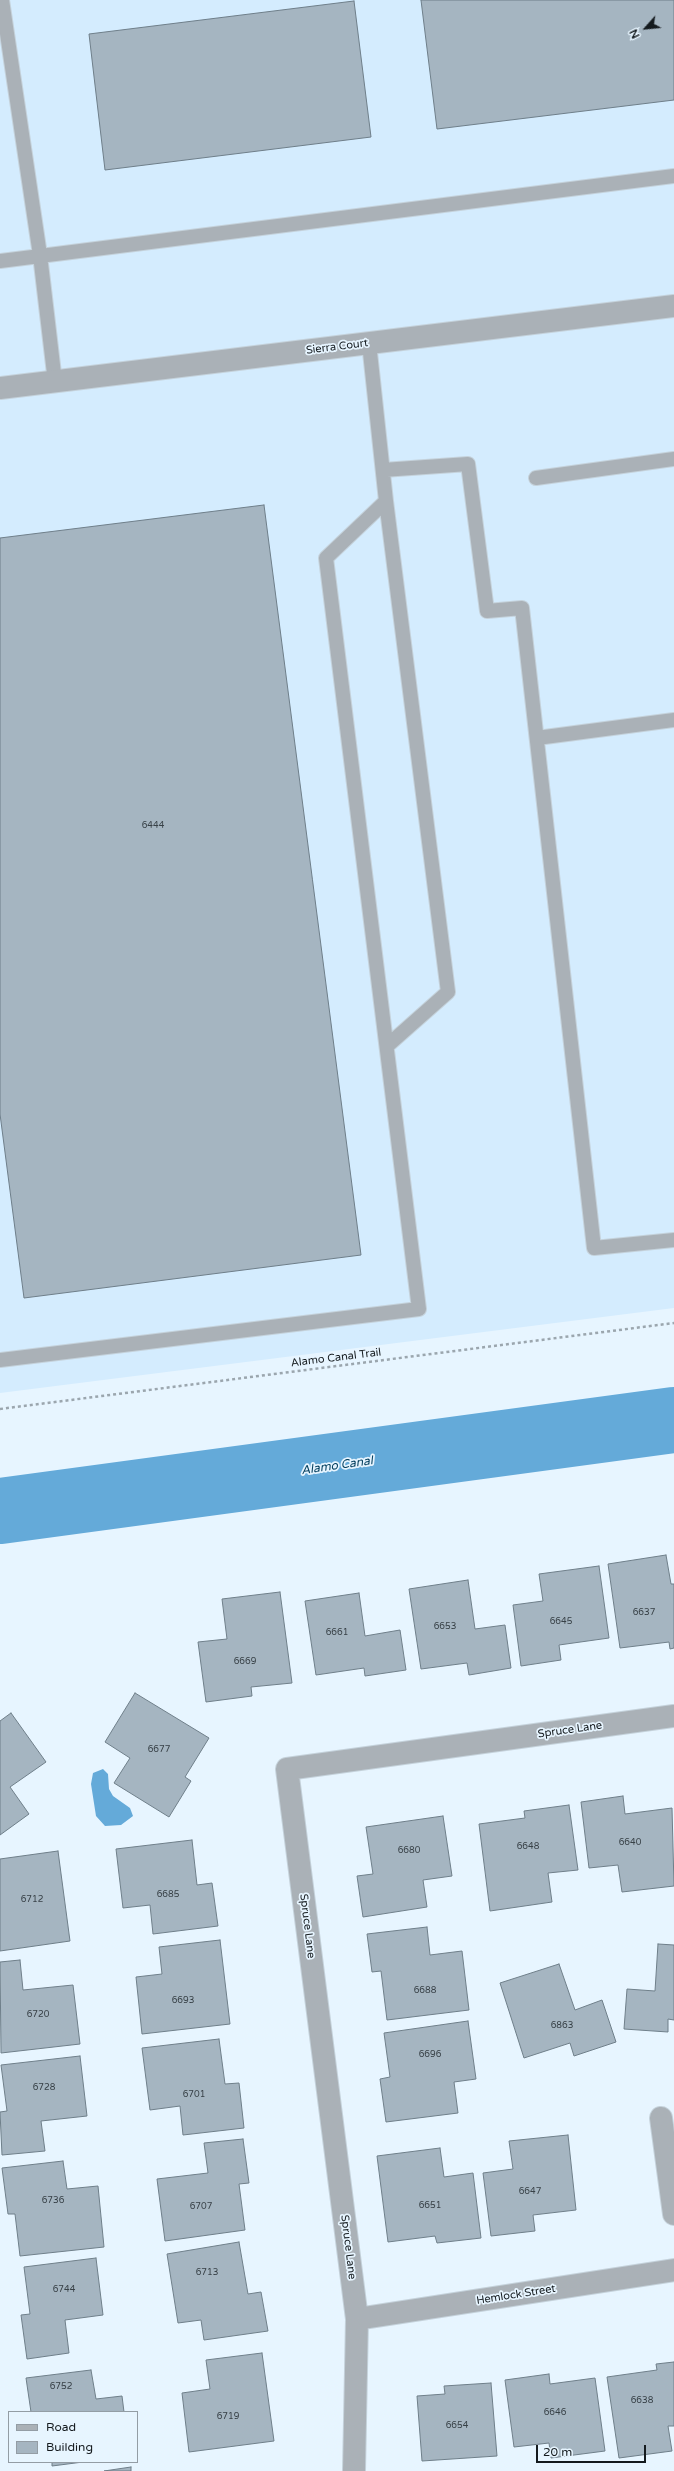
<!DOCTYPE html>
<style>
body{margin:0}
#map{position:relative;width:674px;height:2471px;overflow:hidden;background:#e7f5ff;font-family:"Varela Round",sans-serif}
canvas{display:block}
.legend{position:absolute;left:8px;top:2411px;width:130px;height:52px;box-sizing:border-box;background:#e7f5ff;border:1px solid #939da5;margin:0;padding:5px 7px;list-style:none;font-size:12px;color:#141a1e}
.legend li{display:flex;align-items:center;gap:8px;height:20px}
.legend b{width:20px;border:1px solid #939da5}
.north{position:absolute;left:626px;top:8px;width:40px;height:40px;-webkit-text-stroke:3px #e7f5ff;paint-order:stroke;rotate:243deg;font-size:11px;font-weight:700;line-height:16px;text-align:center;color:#141a1e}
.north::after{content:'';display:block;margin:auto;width:14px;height:18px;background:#141a1e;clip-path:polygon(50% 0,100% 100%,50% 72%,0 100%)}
.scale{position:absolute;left:536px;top:2445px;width:110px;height:18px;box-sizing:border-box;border:2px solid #141a1e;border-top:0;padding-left:5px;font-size:12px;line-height:14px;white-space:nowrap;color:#141a1e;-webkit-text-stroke:3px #e7f5ff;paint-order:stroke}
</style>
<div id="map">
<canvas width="674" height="2471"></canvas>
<ul class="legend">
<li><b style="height:5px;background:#aab1b7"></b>Road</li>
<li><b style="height:11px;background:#a5b5c1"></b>Building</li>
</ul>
<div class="north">N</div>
<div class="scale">20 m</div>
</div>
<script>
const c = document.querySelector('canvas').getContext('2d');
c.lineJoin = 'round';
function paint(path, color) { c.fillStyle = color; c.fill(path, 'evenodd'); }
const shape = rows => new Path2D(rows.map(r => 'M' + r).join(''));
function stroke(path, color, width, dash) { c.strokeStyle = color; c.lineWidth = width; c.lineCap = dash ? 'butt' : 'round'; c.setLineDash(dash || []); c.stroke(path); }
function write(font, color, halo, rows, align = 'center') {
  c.font = font + ' "Varela Round",sans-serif'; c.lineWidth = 3.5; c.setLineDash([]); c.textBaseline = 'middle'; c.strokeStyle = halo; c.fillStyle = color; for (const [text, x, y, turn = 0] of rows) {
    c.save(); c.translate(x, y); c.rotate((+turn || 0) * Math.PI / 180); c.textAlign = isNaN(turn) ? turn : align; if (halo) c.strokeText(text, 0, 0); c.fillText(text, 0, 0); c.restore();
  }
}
paint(shape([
 [0,0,674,0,674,1308,0,1393]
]), '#d4ecfe');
paint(shape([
 [103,1769,108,1774,109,1789,113,1796,130,1808,133,1816,121,1825,105,1826,96,1816,91,1784,93,1773]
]), '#64aad9');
stroke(shape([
 [0,1511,674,1420]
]), '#64aad9', 66);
const building = shape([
 [421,0,674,0,674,100,437,129,421,0],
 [354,1,371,137,105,170,89,34,354,1],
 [264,505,361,1255,24,1298,0,1114,0,538,264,505],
 [666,1555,671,1584,674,1584,674,1648,670,1649,669,1642,620,1648,608,1564,666,1555],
 [599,1566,609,1638,559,1645,561,1660,521,1666,513,1605,543,1601,539,1574,599,1566],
 [468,1580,475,1629,505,1625,511,1668,469,1675,467,1663,421,1669,409,1589,468,1580],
 [280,1592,292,1683,251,1687,252,1696,206,1702,198,1642,227,1639,222,1599,280,1592],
 [359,1593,365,1636,400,1630,406,1670,365,1676,364,1668,316,1675,305,1601,359,1593],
 [135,1693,209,1738,185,1777,191,1781,169,1817,114,1783,130,1758,105,1742,135,1693],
 [11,1713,46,1762,10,1787,29,1814,0,1835,0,1721,11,1713],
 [623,1796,625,1814,672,1808,674,1886,622,1892,618,1865,589,1868,581,1802,623,1796],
 [569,1805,578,1870,548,1873,552,1902,490,1911,479,1824,525,1818,524,1811,569,1805],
 [443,1816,452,1876,423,1880,427,1907,363,1917,357,1876,373,1874,366,1827,443,1816],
 [192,1840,197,1885,212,1883,218,1926,153,1934,150,1905,123,1908,116,1849,192,1840],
 [58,1851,70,1941,0,1951,0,1859,58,1851],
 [427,1927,430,1955,462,1951,469,2010,387,2020,381,1971,372,1972,367,1934,427,1927],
 [220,1940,230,2024,142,2034,136,1977,162,1974,159,1947,220,1940],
 [658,1944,674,1945,674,2020,668,2019,668,2032,624,2029,627,1989,655,1991,658,1944],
 [20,1960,23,1990,73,1985,80,2044,1,2053,0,1962,20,1960],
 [559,1964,575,2010,602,2000,616,2042,574,2056,570,2043,524,2058,500,1983,559,1964],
 [468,2021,476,2079,454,2082,458,2113,386,2122,380,2079,390,2077,384,2033,468,2021],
 [219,2039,225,2084,239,2083,244,2128,183,2135,180,2106,150,2110,142,2048,219,2039],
 [80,2056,87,2116,41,2121,45,2151,2,2155,0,2112,7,2111,1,2065,80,2056],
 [568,2135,576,2210,533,2215,535,2231,491,2236,483,2173,513,2169,509,2141,568,2135],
 [243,2139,249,2183,239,2184,245,2230,165,2241,157,2179,208,2173,204,2143,243,2139],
 [440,2148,444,2177,473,2173,481,2238,437,2243,435,2236,388,2242,377,2156,440,2148],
 [63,2161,67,2189,98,2186,104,2247,20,2256,15,2214,8,2214,2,2168,63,2161],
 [239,2242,248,2294,261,2292,268,2331,204,2340,201,2320,178,2323,167,2254,239,2242],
 [96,2258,103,2315,65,2320,69,2353,27,2359,21,2315,30,2314,24,2267,96,2258],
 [262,2353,274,2441,189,2452,182,2393,210,2389,206,2360,262,2353],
 [674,2362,674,2426,668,2426,672,2451,619,2458,607,2377,657,2370,656,2364,674,2362],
 [91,2370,96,2399,122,2396,124,2412,31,2412,26,2378,91,2370],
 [549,2374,550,2384,595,2378,605,2451,551,2458,549,2443,514,2447,505,2380,549,2374],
 [491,2383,497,2456,422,2461,417,2396,445,2394,444,2386,491,2383],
 [52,2462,83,2462,52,2466,52,2462],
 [131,2467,131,2471,104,2471,131,2467]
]);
paint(building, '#a5b5c1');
stroke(building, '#6f7f8a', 1);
const lane = shape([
 [2,0,40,255,55,382],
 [0,261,674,176],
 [383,470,468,464,487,611,522,608,594,1248,674,1240],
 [536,478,674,459],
 [386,501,448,992,387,1046],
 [537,738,674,720],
 [0,1360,419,1309,326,558,386,501,369,343]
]);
const street = shape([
 [0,388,674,306],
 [661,2118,674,2214],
 [357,2319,674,2270],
 [354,2471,357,2319,287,1769,674,1716]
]);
stroke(lane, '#c5d2db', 16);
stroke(street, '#c5d2db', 24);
stroke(shape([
 [0,1409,674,1323]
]), '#9ba6ae', 2.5, [3, 3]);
stroke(lane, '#aab1b7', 14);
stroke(street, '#aab1b7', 22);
write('9px', '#384147', null, [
 ["6444",153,826],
 ["6637",644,1613],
 ["6645",561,1622],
 ["6653",445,1627],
 ["6661",337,1633],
 ["6669",245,1662],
 ["6677",159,1750],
 ["6640",630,1843],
 ["6648",528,1847],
 ["6680",409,1851],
 ["6685",168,1895],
 ["6712",32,1900],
 ["6688",425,1991],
 ["6693",183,2001],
 ["6720",38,2015],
 ["6863",562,2026],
 ["6696",430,2055],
 ["6728",44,2088],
 ["6701",194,2095],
 ["6647",530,2192],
 ["6736",53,2201],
 ["6651",430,2206],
 ["6707",201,2207],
 ["6713",207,2273],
 ["6744",64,2290],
 ["6752",61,2387],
 ["6638",642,2401],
 ["6646",555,2413],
 ["6719",228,2417],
 ["6654",457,2426]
]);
write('11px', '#141a1e', '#e7f5ff', [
 ["Sierra Court",337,347,-7],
 ["Alamo Canal Trail",336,1358,-7],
 ["Spruce Lane",570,1730,-8],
 ["Spruce Lane",307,1926,83],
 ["Spruce Lane",348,2247,83],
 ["Hemlock Street",516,2295,-9]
]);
write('italic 12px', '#064160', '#e7f5ff', [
 ["Alamo Canal",337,1466,-8]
]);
</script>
